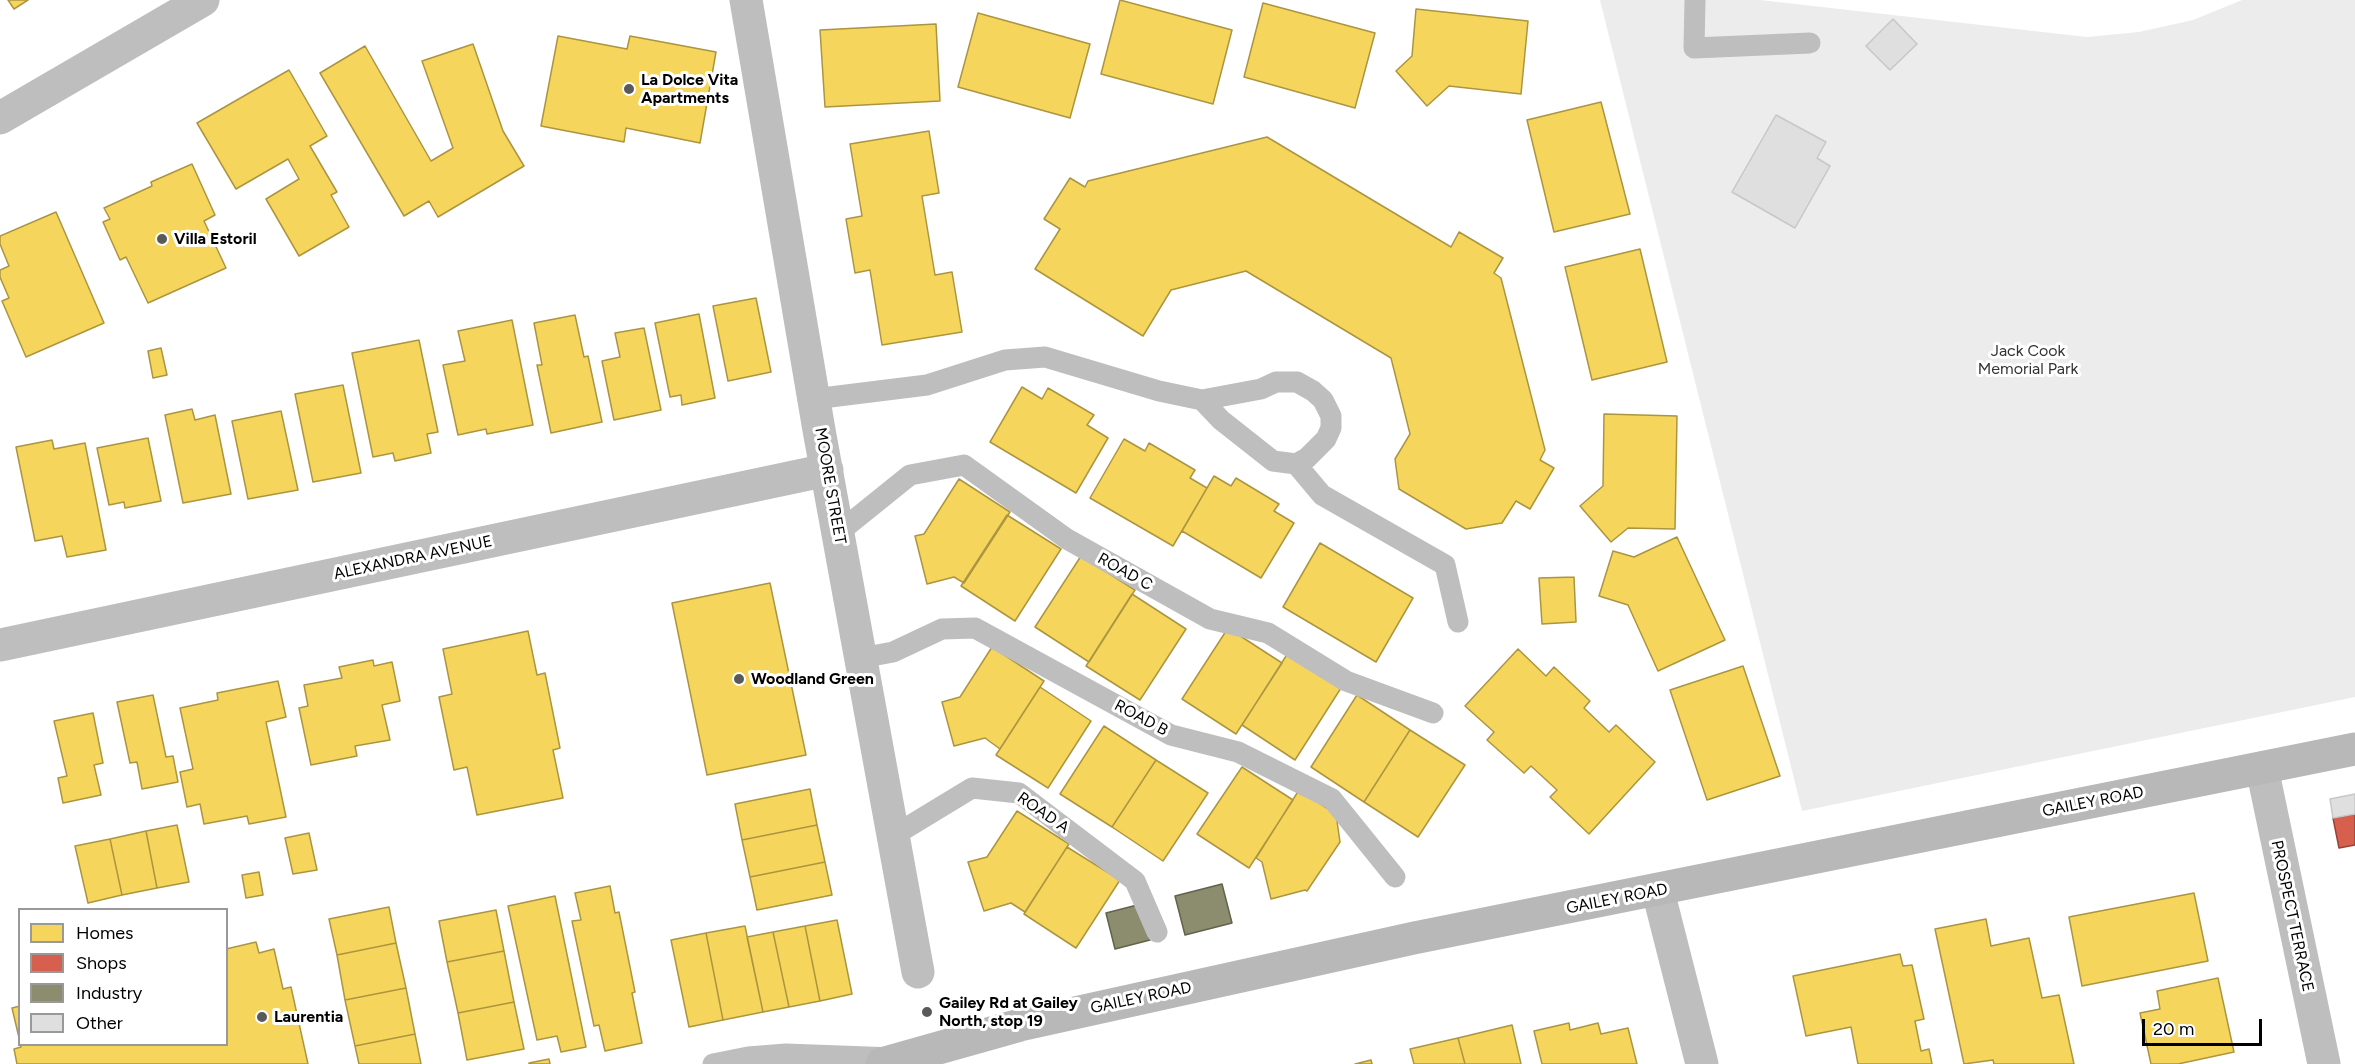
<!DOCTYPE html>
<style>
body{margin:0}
#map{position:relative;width:2355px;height:1064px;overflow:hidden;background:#fff;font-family:Figtree,sans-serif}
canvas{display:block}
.legend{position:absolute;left:18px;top:908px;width:210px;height:138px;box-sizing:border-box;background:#fff;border:2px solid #999;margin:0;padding:8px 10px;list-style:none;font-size:18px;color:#000}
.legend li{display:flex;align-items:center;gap:12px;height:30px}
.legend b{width:30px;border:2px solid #999}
.scale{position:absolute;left:2142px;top:1019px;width:120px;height:27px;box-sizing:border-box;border:3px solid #000;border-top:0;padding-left:8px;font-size:18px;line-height:21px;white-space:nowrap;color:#000;-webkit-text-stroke:4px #fff;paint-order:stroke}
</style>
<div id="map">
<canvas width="2355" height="1064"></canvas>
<ul class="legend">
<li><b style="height:16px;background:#f6d55c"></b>Homes</li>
<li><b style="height:16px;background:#d6604d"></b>Shops</li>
<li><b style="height:16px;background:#8c8c6e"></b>Industry</li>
<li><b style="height:16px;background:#dfdfdf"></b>Other</li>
</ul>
<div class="scale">20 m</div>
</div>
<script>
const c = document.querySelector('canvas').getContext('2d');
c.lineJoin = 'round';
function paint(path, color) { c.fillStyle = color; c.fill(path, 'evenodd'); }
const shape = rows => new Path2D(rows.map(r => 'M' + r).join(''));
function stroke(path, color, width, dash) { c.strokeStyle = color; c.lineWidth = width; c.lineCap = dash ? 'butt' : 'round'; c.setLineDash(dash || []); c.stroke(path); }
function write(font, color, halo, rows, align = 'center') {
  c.font = font + ' Figtree,sans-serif'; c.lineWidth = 6; c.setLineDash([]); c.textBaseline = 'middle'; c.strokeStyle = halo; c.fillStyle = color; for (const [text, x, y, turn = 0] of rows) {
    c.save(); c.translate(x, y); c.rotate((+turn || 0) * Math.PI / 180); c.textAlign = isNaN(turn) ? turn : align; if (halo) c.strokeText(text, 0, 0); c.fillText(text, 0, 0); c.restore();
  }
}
paint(shape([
 [1600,0,1760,0,2087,37,2139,32,2193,20,2242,0,2355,0,2355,697,1802,811]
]), '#ececec');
const homes = shape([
 [8,0,28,0,14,9,8,0],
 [1120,0,1232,30,1213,104,1101,74,1120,0],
 [1263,3,1375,33,1355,108,1244,77,1263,3],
 [1416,9,1528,21,1521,94,1449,86,1427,106,1396,71,1412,56,1416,9],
 [978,13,1090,44,1070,118,958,87,978,13],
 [936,24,940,101,825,107,820,30,936,24],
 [558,36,627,49,630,36,716,52,700,143,626,128,624,142,541,126,558,36],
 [473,44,503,131,524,166,438,217,429,201,404,216,320,73,365,46,431,161,453,148,422,61,473,44],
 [289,70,327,136,310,146,337,192,331,195,349,227,299,256,266,199,299,179,288,159,236,189,197,123,289,70],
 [1601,102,1630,214,1554,232,1527,120,1601,102],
 [929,131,939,193,922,196,935,275,952,272,962,332,882,345,870,270,855,273,846,219,862,216,850,144,929,131],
 [1267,137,1451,247,1459,232,1503,258,1494,273,1501,278,1545,450,1540,460,1554,468,1530,509,1516,501,1502,523,1466,529,1399,489,1395,459,1410,434,1391,358,1246,271,1171,290,1143,336,1035,269,1060,229,1044,219,1070,178,1085,187,1088,181,1267,137],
 [192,164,215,215,204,221,226,268,148,303,126,257,120,260,103,222,110,219,104,208,152,186,151,182,192,164],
 [56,212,104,323,26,357,2,301,9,298,0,277,0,270,9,266,0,244,0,236,56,212],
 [1640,249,1667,362,1592,380,1565,267,1640,249],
 [756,298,771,372,728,381,713,306,756,298],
 [699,314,715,398,682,405,681,395,670,397,655,323,699,314],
 [575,315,584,357,588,356,602,422,551,433,537,365,542,365,534,323,575,315],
 [512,320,533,425,487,434,486,429,458,435,443,365,465,361,458,331,512,320],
 [644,328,661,410,614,420,602,361,620,357,615,333,644,328],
 [419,340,438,432,427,434,431,453,395,461,393,453,373,457,352,353,419,340],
 [161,348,167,375,153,378,148,351,161,348],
 [343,385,361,473,313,482,295,394,343,385],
 [1022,387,1042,399,1048,388,1094,415,1087,425,1108,438,1076,493,990,442,1022,387],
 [192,409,195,420,215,415,231,494,183,503,165,415,192,409],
 [281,411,298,490,248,499,232,421,281,411],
 [1604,414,1677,416,1675,529,1628,528,1611,542,1580,506,1603,486,1604,414],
 [148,438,161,501,125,508,124,502,109,505,97,448,148,438],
 [1124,439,1145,451,1149,443,1195,470,1190,478,1207,488,1173,546,1090,498,1124,439],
 [52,440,54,449,85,443,106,550,67,557,62,536,35,541,16,447,52,440],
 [1214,476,1231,486,1236,478,1279,504,1274,511,1294,523,1261,578,1182,531,1214,476],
 [959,479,1010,512,964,583,954,577,927,584,915,536,924,534,959,479],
 [1007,515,1061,549,1015,621,961,586,1007,515],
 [1677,537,1725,640,1658,671,1628,605,1599,596,1613,551,1634,557,1677,537],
 [1320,543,1413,598,1376,662,1283,607,1320,543],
 [1081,556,1135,590,1089,662,1035,627,1081,556],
 [1574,577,1576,622,1542,624,1539,578,1574,577],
 [770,583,806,755,707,775,672,603,770,583],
 [1132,594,1186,629,1140,700,1086,666,1132,594],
 [1228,628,1282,663,1236,734,1182,699,1228,628],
 [528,631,537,675,545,673,560,748,553,750,563,798,477,815,467,767,454,770,439,697,452,694,443,649,528,631],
 [992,647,1044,681,1000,749,985,738,954,746,942,702,960,697,992,647],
 [1518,649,1546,676,1554,667,1590,701,1584,708,1609,732,1616,725,1655,762,1589,834,1550,797,1557,790,1531,766,1524,773,1487,740,1494,732,1465,706,1518,649],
 [1288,653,1341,688,1295,760,1242,725,1288,653],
 [373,660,374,666,392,662,400,701,382,705,390,740,355,746,357,756,311,765,299,708,308,706,304,685,342,678,339,667,373,660],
 [1743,666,1780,776,1707,800,1670,690,1743,666],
 [278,681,286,717,266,722,286,817,249,824,247,816,204,824,200,804,187,807,180,772,193,769,180,708,218,700,217,693,278,681],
 [1040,687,1091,721,1048,788,996,755,1040,687],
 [153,695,166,757,173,756,178,782,142,789,137,762,130,763,117,702,153,695],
 [1357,695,1410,730,1364,802,1311,767,1357,695],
 [93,713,103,763,94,765,101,795,63,803,58,778,67,776,54,721,93,713],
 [1104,726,1156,760,1112,827,1060,794,1104,726],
 [1410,730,1465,765,1418,837,1364,802,1410,730],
 [1156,760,1208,793,1163,861,1112,827,1156,760],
 [1242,767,1293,800,1249,868,1197,834,1242,767],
 [810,789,817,825,742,840,735,804,810,789],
 [1299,790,1336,814,1340,842,1307,891,1305,890,1271,899,1262,862,1256,858,1299,790],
 [1017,811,1069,844,1025,912,1011,903,984,911,968,862,987,857,1017,811],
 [177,825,189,882,157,888,146,831,177,825],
 [817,825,825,862,750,877,742,840,817,825],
 [146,831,157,888,122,895,110,839,146,831],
 [309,833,317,870,293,874,285,838,309,833],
 [110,839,122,895,88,903,75,846,110,839],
 [1067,847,1120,880,1076,948,1024,914,1067,847],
 [825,862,832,895,757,910,750,877,825,862],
 [259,872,263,895,246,898,242,875,259,872],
 [610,886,615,913,619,912,635,992,632,993,642,1043,605,1051,599,1025,594,1026,572,921,581,920,575,893,610,886],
 [2194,893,2208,961,2082,986,2069,917,2194,893],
 [555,896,586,1047,561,1052,557,1036,537,1040,508,906,555,896],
 [389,907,396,943,337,955,329,919,389,907],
 [496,910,504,951,447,962,439,921,496,910],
 [1986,919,1991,946,2029,938,2042,998,2059,995,2074,1064,1994,1064,1993,1060,1964,1064,1935,929,1986,919],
 [837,920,852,994,820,1001,805,926,837,920],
 [745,926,763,1012,723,1020,706,933,745,926],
 [805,926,820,1001,789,1007,773,932,805,926],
 [773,932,789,1007,763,1012,747,937,773,932],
 [706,933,723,1020,689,1027,671,940,706,933],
 [256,942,259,953,274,949,283,989,291,987,308,1064,17,1064,14,1049,21,1047,20,1044,226,1044,226,949,256,942],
 [396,943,406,988,345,1000,337,955,396,943],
 [504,951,514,1002,458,1013,447,962,504,951],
 [1900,954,1903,966,1912,965,1924,1019,1915,1021,1921,1051,1929,1049,1932,1064,1858,1064,1851,1027,1806,1036,1793,976,1900,954],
 [2218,978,2234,1052,2178,1064,2151,1064,2140,1013,2160,1009,2157,991,2218,978],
 [406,988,415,1034,355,1046,345,1000,406,988],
 [514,1002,524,1049,467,1060,458,1013,514,1002],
 [20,1006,20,1042,12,1008,20,1006],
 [1569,1023,1570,1030,1598,1023,1601,1034,1628,1028,1637,1064,1542,1064,1534,1031,1569,1023],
 [1512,1025,1521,1064,1465,1064,1458,1038,1512,1025],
 [415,1034,421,1064,359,1064,355,1046,415,1034],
 [1458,1038,1465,1064,1414,1064,1410,1049,1458,1038],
 [549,1059,550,1064,529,1064,529,1063,549,1059],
 [1371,1060,1372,1064,1355,1064,1371,1060]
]);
paint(homes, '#f6d55c');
stroke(homes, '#ac9540', 1.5);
const shops = shape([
 [2355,814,2355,845,2339,848,2333,818,2355,814]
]);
paint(shops, '#d6604d');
stroke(shops, '#964336', 1.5);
const industry = shape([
 [1222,884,1232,923,1185,935,1175,896,1222,884],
 [1141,904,1150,940,1115,949,1106,913,1141,904]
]);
paint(industry, '#8c8c6e');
stroke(industry, '#62624d', 1.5);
const building = shape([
 [1893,19,1917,44,1890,70,1866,46,1893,19],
 [1776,115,1826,142,1817,158,1830,166,1795,228,1732,192,1776,115],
 [2355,794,2355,814,2333,818,2330,799,2355,794]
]);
paint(building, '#dfdfdf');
stroke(building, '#c7c7c7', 1.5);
stroke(shape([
 [1695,0,1694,48,1810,43],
 [814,399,927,385,1005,360,1045,357,1159,391,1202,400,1261,389,1276,382,1297,382,1313,391,1323,400,1331,416,1331,428,1326,439,1307,458,1296,464,1273,461,1221,420,1202,400],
 [1296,464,1322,495,1445,565,1458,622],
 [838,533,910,475,964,465,1067,539,1210,619,1268,633,1346,681,1433,713],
 [861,658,893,652,942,629,975,628,1171,735,1238,752,1332,799,1395,877],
 [893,836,972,788,1019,793,1135,881,1157,932],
 [713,1064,748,1057,786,1054,895,1058]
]), '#bebebe', 21);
stroke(shape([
 [746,0,819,430,918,972],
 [0,118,203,0],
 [0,645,827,470],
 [2262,768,2324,1064],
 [1658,891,1702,1064]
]), '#bebebe', 33);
stroke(shape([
 [882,1064,1020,1025,1414,938,2355,749]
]), '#b8b8b8', 33);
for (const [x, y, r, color] of [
 [629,89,6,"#595959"],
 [162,239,6,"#595959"],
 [739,679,6,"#595959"],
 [927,1012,6,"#595959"],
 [262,1017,6,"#595959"]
]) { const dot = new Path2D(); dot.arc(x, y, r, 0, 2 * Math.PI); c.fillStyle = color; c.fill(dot); stroke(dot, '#fff', 2); }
write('bold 16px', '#000', '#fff', [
 ["La Dolce Vita",641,80],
 ["Apartments",641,98],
 ["Villa Estoril",174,239],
 ["Woodland Green",751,679],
 ["Gailey Rd at Gailey",939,1003],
 ["North, stop 19",939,1021],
 ["Laurentia",274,1017]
], 'left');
write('16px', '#333', '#fff', [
 ["Jack Cook",2028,351],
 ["Memorial Park",2028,369]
]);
write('16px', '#000', '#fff', [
 ["MOORE STREET",830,486,80],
 ["ALEXANDRA AVENUE",413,558,-12],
 ["ROAD C",1125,572,29],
 ["ROAD B",1141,718,28],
 ["GAILEY ROAD",2093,802,-11],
 ["ROAD A",1043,813,35],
 ["GAILEY ROAD",1617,899,-11],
 ["PROSPECT TERRACE",2292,916,78],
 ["GAILEY ROAD",1141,998,-12]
]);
</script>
